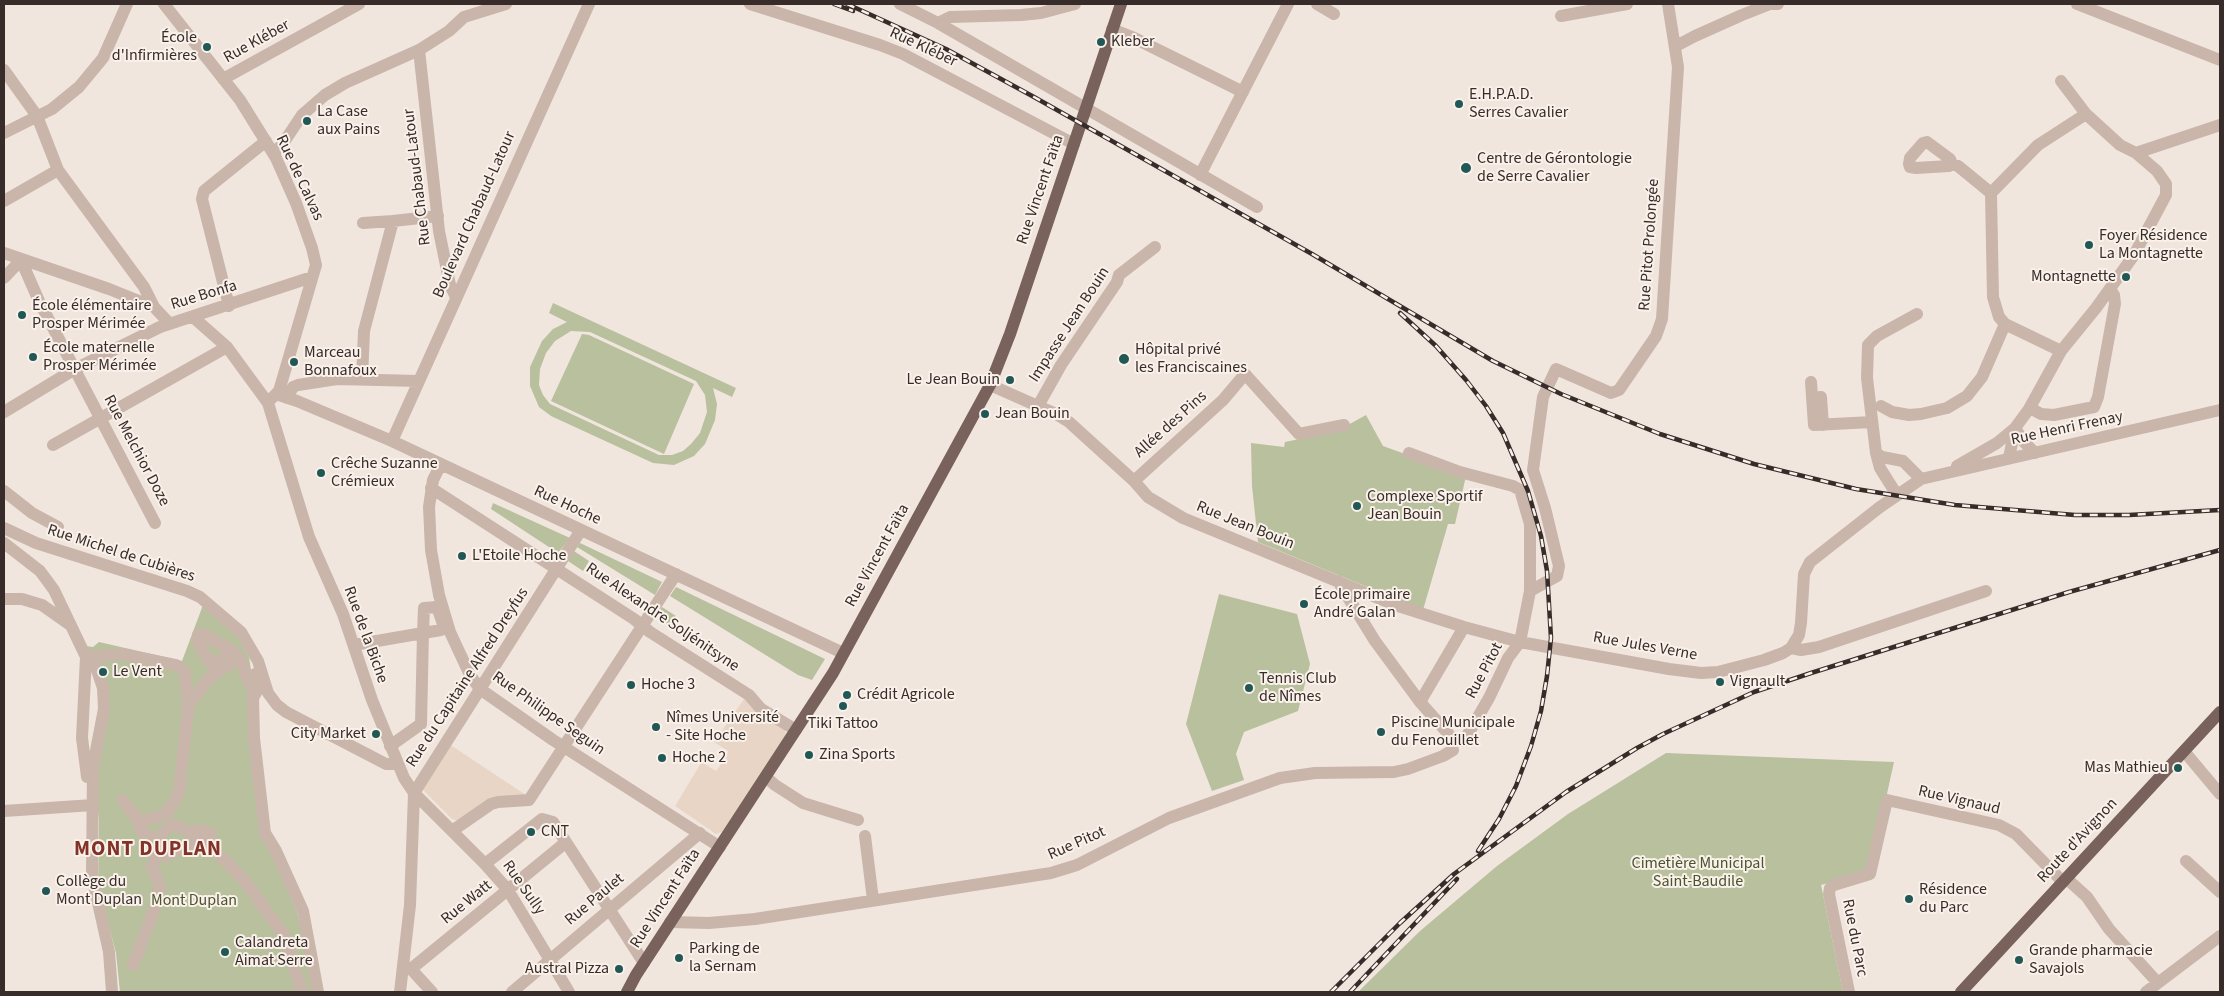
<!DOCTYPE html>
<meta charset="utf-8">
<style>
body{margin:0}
#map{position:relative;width:2224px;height:996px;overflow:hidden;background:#f1e6de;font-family:"Source Sans 3",sans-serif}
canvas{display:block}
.frame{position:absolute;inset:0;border:5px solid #372c29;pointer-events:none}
</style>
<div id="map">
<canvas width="2224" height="996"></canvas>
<div class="frame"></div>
</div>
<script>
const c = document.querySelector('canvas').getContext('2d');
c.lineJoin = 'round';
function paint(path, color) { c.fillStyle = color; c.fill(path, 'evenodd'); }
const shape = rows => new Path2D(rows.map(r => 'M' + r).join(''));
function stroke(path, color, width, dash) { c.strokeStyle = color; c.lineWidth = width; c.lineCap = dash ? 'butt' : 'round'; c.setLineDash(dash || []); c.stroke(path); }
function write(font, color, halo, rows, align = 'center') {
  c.font = font + ' "Source Sans 3",sans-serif'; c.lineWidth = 4; c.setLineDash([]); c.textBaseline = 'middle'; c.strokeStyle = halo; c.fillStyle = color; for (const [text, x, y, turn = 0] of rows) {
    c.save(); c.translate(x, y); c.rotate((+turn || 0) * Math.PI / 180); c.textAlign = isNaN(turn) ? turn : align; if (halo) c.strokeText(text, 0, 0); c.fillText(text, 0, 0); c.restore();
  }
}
paint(shape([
 [553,303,736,388,732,397,713,388,717,404,715,420,705,444,694,456,674,465,653,463,551,416,539,407,530,386,530,367,542,341,553,329,567,322,549,313],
 [571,331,590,332,696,381,705,395,707,412,700,433,691,444,683,451,672,455,659,455,550,404,543,395,539,385,540,369,546,353,555,341],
 [582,334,589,335,694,384,664,454,551,401],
 [1366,415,1383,446,1466,476,1455,524,1448,524,1423,610,1258,542,1252,486,1251,443,1284,447,1285,442,1337,431],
 [493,503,570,538,558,553,491,509],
 [580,543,662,582,655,595,577,547],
 [574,551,589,561,583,571,568,561],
 [676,587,825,659,812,680,798,675,670,596],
 [1219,594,1297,614,1310,664,1298,711,1244,732,1236,754,1244,780,1212,791,1186,724],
 [203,605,234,631,249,657,254,690,268,845,297,912,311,969,315,992,120,992,116,953,98,885,99,819,95,788,107,716,86,646,93,647,99,642,182,661],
 [662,607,676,616,669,625,656,617],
 [1666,753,1894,762,1870,871,1821,885,1843,992,1358,992,1420,931,1497,866,1568,814]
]), '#b8c09e');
paint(shape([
 [744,699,784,728,786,734,722,832,716,834,675,806,704,758,707,760,705,764,716,771,727,756,728,751,714,742],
 [449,744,529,797,458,821,452,819,422,789]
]), '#e9d5c6');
stroke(shape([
 [164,4,240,100,276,158,296,203,312,248,316,265,279,391,271,399],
 [750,4,880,45,903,54,1074,144],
 [900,4,938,23,1257,207],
 [1317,4,1334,14],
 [2077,4,2220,60],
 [1561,16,1627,4],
 [938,23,950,17,1021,15,1041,13,1075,4],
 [1112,29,1132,37,1243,92],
 [1676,46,1695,36,1742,15,1770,4,1778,4],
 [419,50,439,231,450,285,456,297],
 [4,70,37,116,58,170,144,287,154,307],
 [223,79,359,4],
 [2061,81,2086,114,2120,145,2136,153],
 [4,133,52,109,79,87,103,58,127,4],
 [273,153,282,145,302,115,325,95,345,83,419,50,449,31,464,17,506,4],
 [1952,164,1949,166,1916,168,1910,167,1909,164,1910,158,1923,143,1927,142,1950,159,1952,164,1958,166,1991,193],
 [1200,175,1288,4],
 [4,201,58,170],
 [363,223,393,221],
 [4,253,109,289,154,307,170,324],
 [21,260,39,301,155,523],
 [4,278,21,260],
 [229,306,202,199,204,191,266,141],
 [193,317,227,347,268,403,309,537,343,614,372,700,404,778,414,793,485,864,508,890,569,992],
 [2061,351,2005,324,1999,317,1993,297,1991,193,2038,145,2086,114],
 [362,379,364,331,393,221,438,216],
 [1811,382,1814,425,1872,422],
 [990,385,1056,414,1069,422,1134,481,1148,497,1183,518,1395,605,1464,627,1520,642,1669,669,1701,673,1718,672,1764,660,1783,653,1791,648,1799,635,1801,623,1804,574,1810,562,1880,507,1921,479,2220,410],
 [276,394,297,401,392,441,843,653],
 [287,398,293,387,298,385,337,379,419,381],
 [1812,398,1821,397,1823,425],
 [1038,406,1061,365,1117,282,1119,275,1155,247],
 [1881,406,1892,412,1909,415,1921,414,1947,408,1967,396,1982,377,2005,324],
 [2030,408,2041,414,2054,415,2094,407,2098,397,2115,304,2114,295,2110,289],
 [4,412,75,369,160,327,312,277],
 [2015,428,2023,441,2035,453],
 [392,441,589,4],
 [53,445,227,347],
 [1409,453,1460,472,1513,486,1520,490,1530,524,1530,591],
 [1876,453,1882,457,1903,461,1921,479],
 [2009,458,2015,428,2029,409,2061,351,2096,308,2134,255,2166,195,2166,184,2157,171,2136,153,2220,125],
 [441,464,433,480,429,507,431,550,439,595,450,632,470,675,480,689,553,740,720,847],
 [1957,466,1997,443,2015,428],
 [1134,481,1223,400,1245,374,1299,434,1344,425],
 [431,488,634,619,650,632,749,695,761,709,796,730],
 [4,491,32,513,58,527],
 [1897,495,1880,468,1876,453,1867,378,1868,345,1877,336,1917,314],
 [4,528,36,543,187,591,200,597,241,632,258,661,268,693,277,705,286,712,386,764,397,764],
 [4,543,40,571,54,590,86,657,96,667,103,688,104,709,93,766,92,876,109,952,112,992],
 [1338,581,1375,641,1420,702,1454,740],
 [4,599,22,599,42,605,69,624],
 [437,607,444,627,441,630,423,633,424,608,437,607],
 [354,645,423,633,421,724,390,746],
 [1791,648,1801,650,1819,647,1986,591],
 [86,657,123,654,176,665,185,672,187,698,189,701,192,700,213,674,229,665,227,659,209,662,198,641,198,635,202,634,234,652,242,663,251,688],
 [86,657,82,738,87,777],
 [255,674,258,689,253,698,254,738,265,833,276,851,303,911,318,992],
 [1420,702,1464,627],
 [1464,741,1489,698,1508,658,1520,642,1530,591,1557,576,1559,566,1545,508,1533,470,1543,397,1556,369,1611,393,1619,390,1656,336,1662,319,1678,67,1668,4],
 [2184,751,2220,794],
 [766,777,775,785,803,803,858,820],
 [123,800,138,821,142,832,154,840,166,856,198,840,223,858,244,880,284,935,302,992],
 [4,811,93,805],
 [138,821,156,818,168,812,179,793,189,701],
 [452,831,491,804,498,802,529,800,676,574],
 [865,836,873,900],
 [154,840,173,824,189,832,200,830,210,833,212,841,212,849],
 [2186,861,2220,892],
 [485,864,542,819,553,822,644,963],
 [2066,878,2087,897,2109,929,2158,983],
 [670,922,709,923,755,919,1051,873,1077,865,1169,818,1280,778,1315,773,1394,772,1408,769,1443,756,1453,750],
 [133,965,152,916,160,887,152,866,161,849],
 [403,967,411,969,432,992],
 [411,969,565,843],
 [400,992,410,905,414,793,581,530],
 [512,992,700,833],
 [1849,992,1829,894,1830,888,1834,885,1870,874,1887,800,1999,825,2016,834,2063,882],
 [2146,992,2220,936]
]), '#c9b5aa', 12);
stroke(shape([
 [627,992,636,975,833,673,990,385,1010,334,1121,4],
 [1961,992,2220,712]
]), '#78625b', 12);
const rail = shape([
 [834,4,853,11],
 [847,4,946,49,1034,97,1312,254,1493,361,1561,394,1660,434,1754,464,1856,489,1955,505,2075,515,2129,515,2220,510],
 [1400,313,1436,346,1466,380,1486,406,1503,433,1528,491,1541,536,1547,571,1551,638,1547,676,1541,711,1531,746,1516,786,1499,819,1478,851],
 [1331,992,1400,923,1454,874,1566,792,1637,748,1663,734,1754,692,1811,673,2069,592,2220,550],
 [1350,992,1457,879]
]);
stroke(rail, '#372c29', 4.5);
stroke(rail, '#f9f1ea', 2.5, [8]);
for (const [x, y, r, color] of [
 [1101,42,5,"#215755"],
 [207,47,5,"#215755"],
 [1459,104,5,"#215755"],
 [307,121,5,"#215755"],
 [1466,168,6,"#215755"],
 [2089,245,5,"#215755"],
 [2126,277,5,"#215755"],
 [22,315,5,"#215755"],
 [33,357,5,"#215755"],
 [1124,359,6,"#215755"],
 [294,362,5,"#215755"],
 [1010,380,5,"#215755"],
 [985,414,5,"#215755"],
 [321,473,5,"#215755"],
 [1357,506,5,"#215755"],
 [462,556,5,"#215755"],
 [1304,604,5,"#215755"],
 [103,672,5,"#215755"],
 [1720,682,5,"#215755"],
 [631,685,5,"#215755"],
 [1249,688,5,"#215755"],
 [847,695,5,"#215755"],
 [843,706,5,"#215755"],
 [656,727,5,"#215755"],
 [1381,732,5,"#215755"],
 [376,734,5,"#215755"],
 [809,755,5,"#215755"],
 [662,758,5,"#215755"],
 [2178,768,5,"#215755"],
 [531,832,5,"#215755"],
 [46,891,5,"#215755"],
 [1909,899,5,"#215755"],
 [225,952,5,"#215755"],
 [679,958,5,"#215755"],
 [2019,960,5,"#215755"],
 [619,969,5,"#215755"]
]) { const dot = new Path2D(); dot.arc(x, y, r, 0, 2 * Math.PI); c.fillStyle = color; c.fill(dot); stroke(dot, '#f9f1ea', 2); }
write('16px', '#372c29', '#f9f1ea', [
 ["École",197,38,"right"],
 ["d'Infirmières",197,56,"right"],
 ["Kleber",1111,42],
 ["E.H.P.A.D.",1469,95],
 ["Serres Cavalier",1469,113],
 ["La Case",317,112],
 ["aux Pains",317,130],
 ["Centre de Gérontologie",1477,159],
 ["de Serre Cavalier",1477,177],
 ["Foyer Résidence",2099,236],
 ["La Montagnette",2099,254],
 ["Montagnette",2116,277,"right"],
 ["École élémentaire",32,306],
 ["Prosper Mérimée",32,324],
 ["École maternelle",43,348],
 ["Prosper Mérimée",43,366],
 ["Hôpital privé",1135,350],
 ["les Franciscaines",1135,368],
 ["Marceau",304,353],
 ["Bonnafoux",304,371],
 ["Le Jean Bouin",1000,380,"right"],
 ["Jean Bouin",995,414],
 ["Crêche Suzanne",331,464],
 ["Crémieux",331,482],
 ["Complexe Sportif",1367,497],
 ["Jean Bouin",1367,515],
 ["L'Etoile Hoche",472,556],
 ["École primaire",1314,595],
 ["André Galan",1314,613],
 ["Le Vent",113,672],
 ["Tennis Club",1259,679],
 ["de Nîmes",1259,697],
 ["Vignault",1730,682],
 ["Hoche 3",641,685],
 ["Crédit Agricole",857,695],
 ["Nîmes Université",666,718],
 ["- Site Hoche",666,736],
 ["Piscine Municipale",1391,723],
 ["du Fenouillet",1391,741],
 ["Tiki Tattoo",843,724,"center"],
 ["City Market",366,734,"right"],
 ["Zina Sports",819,755],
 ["Hoche 2",672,758],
 ["Mas Mathieu",2168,768,"right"],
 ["CNT",541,832],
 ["Collège du",56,882],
 ["Mont Duplan",56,900],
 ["Résidence",1919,890],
 ["du Parc",1919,908],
 ["Calandreta",235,943],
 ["Aimat Serre",235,961],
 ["Parking de",689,949],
 ["la Sernam",689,967],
 ["Grande pharmacie",2029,951],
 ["Savajols",2029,969],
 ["Austral Pizza",609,969,"right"]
], 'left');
write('16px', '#372c29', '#f9f1ea', [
 ["Rue Kléber",257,42,-29],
 ["Rue Kléber",923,48,25],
 ["Rue Chabaud-Latour",418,177,-97],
 ["Rue de Calvas",299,178,65],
 ["Rue Vincent Faïta",1041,190,-71],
 ["Boulevard Chabaud-Latour",475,215,-66],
 ["Rue Pitot Prolongée",1650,245,-86],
 ["Rue Bonfa",204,296,-17],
 ["Impasse Jean Bouin",1070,325,-57],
 ["Allée des Pins",1171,425,-42],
 ["Rue Henri Frenay",2067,429,-12],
 ["Rue Melchior Doze",136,451,62],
 ["Rue Hoche",567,506,25],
 ["Rue Jean Bouin",1245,526,22],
 ["Rue Michel de Cubières",121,554,18],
 ["Rue Vincent Faïta",878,556,-61],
 ["Rue Alexandre Soljénitsyne",662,618,34],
 ["Rue de la Biche",365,635,70],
 ["Rue Jules Verne",1645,647,10],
 ["Rue Pitot",1485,671,-62],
 ["Rue du Capitaine Alfred Dreyfus",468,678,-57],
 ["Rue Philippe Seguin",548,714,35],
 ["Rue Vignaud",1959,801,13],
 ["Route d'Avignon",2078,841,-47],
 ["Rue Pitot",1077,844,-24],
 ["Rue Sully",523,888,55],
 ["Rue Vincent Faïta",666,899,-57],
 ["Rue Paulet",595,900,-40],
 ["Rue Watt",467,903,-39],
 ["Rue du Parc",1854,938,79]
]);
write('16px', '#4a542e', '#f9f1ea', [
 ["Cimetière Municipal",1698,864],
 ["Saint-Baudile",1698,882],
 ["Mont Duplan",194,901]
]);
c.letterSpacing = '1px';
write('bold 21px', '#823226', '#f9f1ea', [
 ["MONT DUPLAN",148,850]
]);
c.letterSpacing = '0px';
</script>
